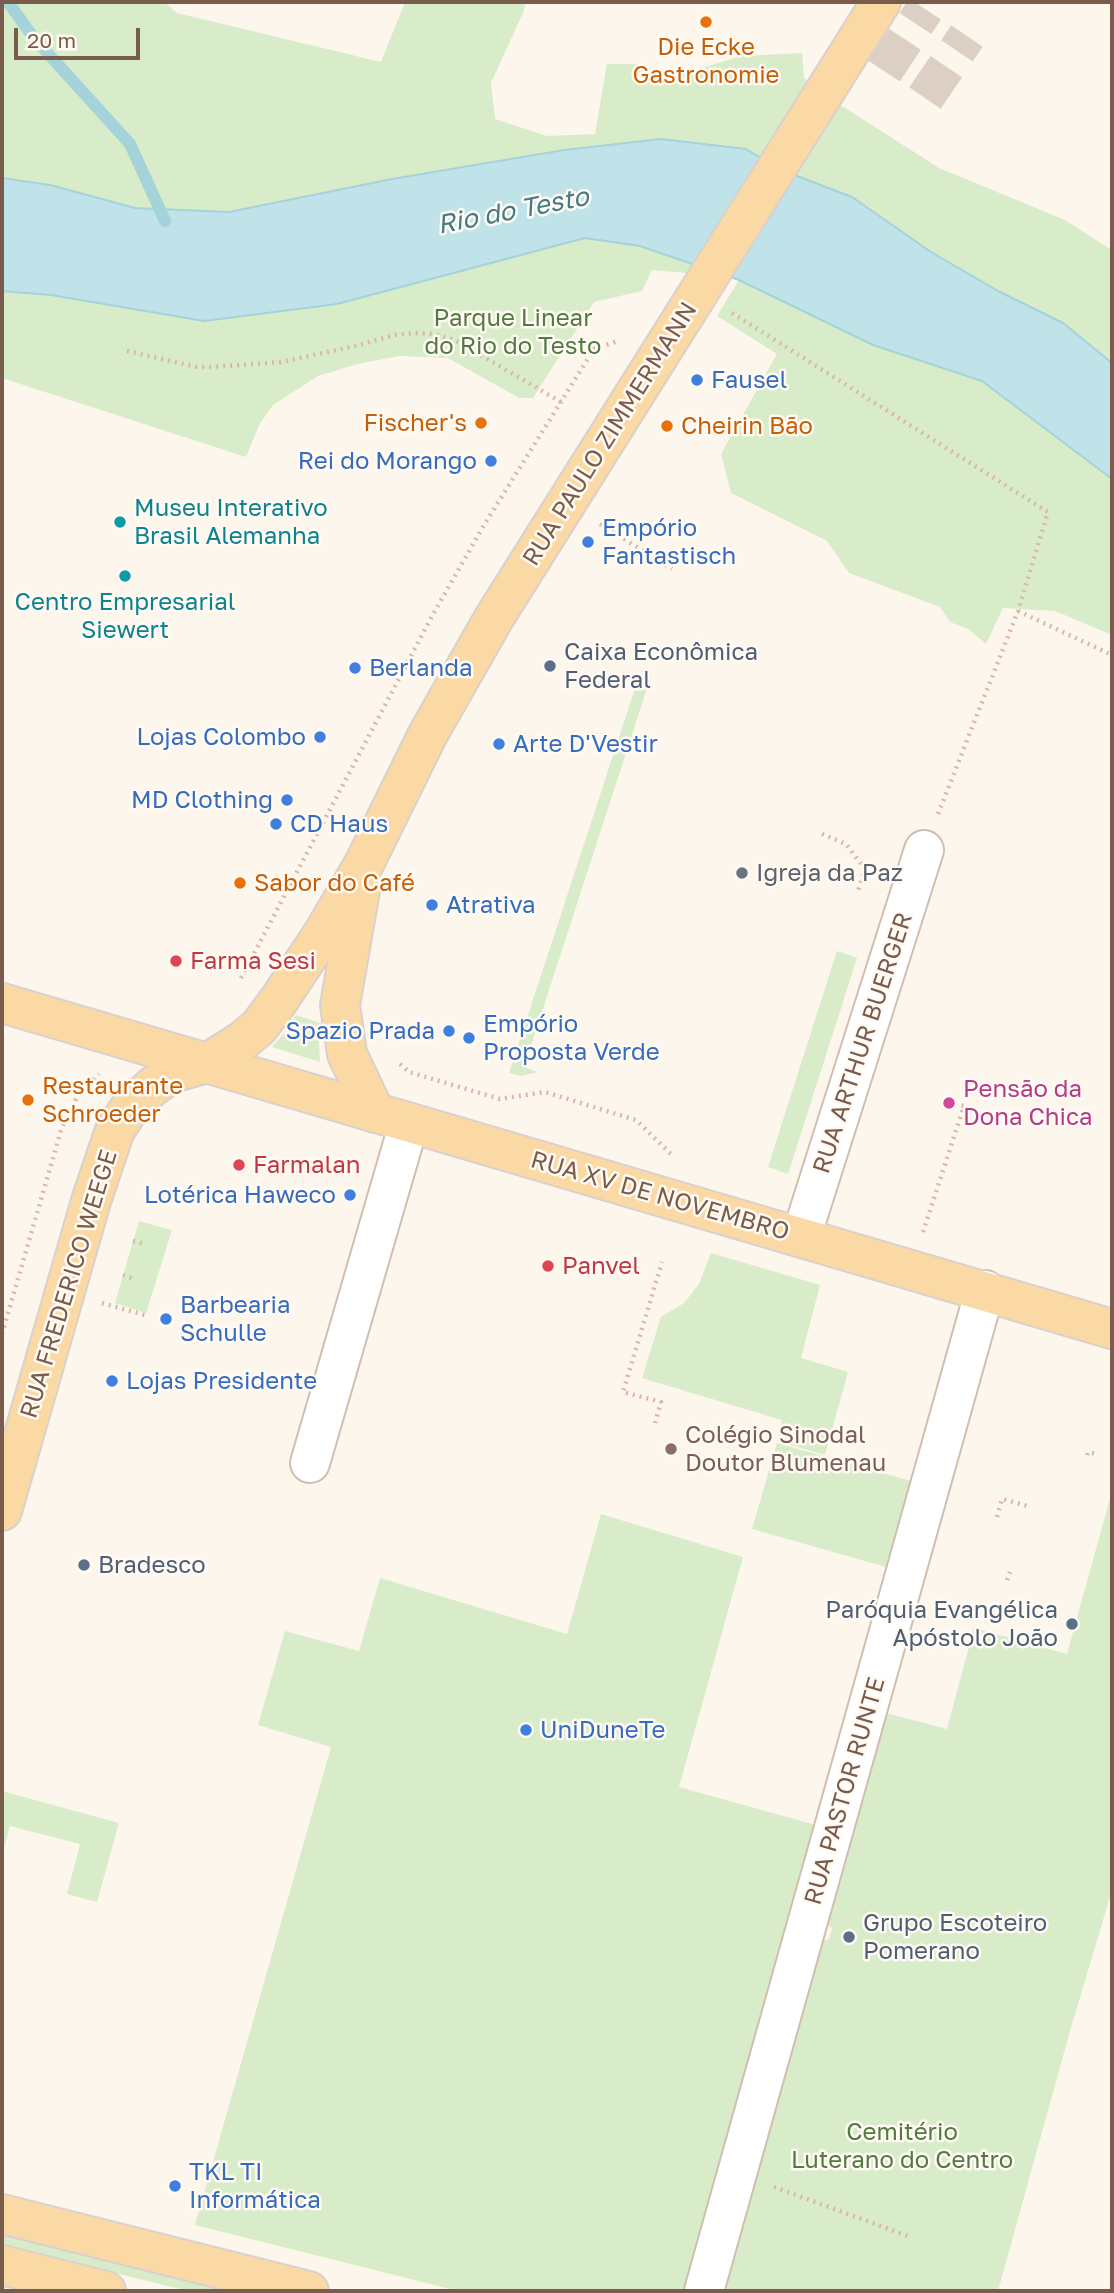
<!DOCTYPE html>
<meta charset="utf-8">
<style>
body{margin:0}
#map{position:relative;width:1114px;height:2293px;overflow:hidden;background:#fdf6ec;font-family:"Golos Text",sans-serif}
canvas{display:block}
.frame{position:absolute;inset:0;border:4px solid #7a5c4d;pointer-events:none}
.scale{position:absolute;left:14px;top:28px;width:126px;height:32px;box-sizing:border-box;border:4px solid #7a5c4d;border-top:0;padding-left:9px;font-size:21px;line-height:24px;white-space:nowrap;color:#7a5c4d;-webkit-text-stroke:5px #fffaf3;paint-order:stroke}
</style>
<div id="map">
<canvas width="1114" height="2293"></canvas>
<div class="frame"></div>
<div class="scale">20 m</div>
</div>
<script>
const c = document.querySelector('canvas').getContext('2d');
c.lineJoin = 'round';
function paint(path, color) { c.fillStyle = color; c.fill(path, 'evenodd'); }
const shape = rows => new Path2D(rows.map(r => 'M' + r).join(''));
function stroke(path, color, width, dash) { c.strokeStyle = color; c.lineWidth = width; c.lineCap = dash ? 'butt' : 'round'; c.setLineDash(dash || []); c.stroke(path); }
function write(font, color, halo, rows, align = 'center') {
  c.font = font + ' "Golos Text",sans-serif'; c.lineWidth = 5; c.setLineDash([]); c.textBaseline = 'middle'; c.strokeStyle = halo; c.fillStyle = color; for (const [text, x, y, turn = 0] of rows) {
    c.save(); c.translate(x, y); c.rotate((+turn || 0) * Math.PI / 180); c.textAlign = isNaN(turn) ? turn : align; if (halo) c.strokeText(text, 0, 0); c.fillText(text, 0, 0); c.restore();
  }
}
paint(shape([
 [2,2,164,2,177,13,381,62,405,2,526,2,523,13,491,83,495,119,547,136,595,134,607,64,638,64,672,77,741,56,802,53,804,78,825,99,844,107,939,168,1065,220,1112,250,1112,363,1063,323,998,291,931,252,852,197,661,139,564,149,392,179,229,212,135,208,50,185,2,178],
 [585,238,640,246,724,276,652,270,642,291,594,302,533,398,519,398,448,358,399,356,358,364,318,376,273,405,259,425,246,457,2,378,2,291,51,295,204,321,337,304],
 [739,280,873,345,982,381,1112,479,1112,635,1055,611,1003,608,986,644,968,629,950,622,940,607,849,573,827,541,731,493,721,454,777,354,717,316],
 [640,673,651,676,524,1067,538,1072,521,1076,509,1073],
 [837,951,857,958,788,1174,768,1167],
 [296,1015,323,1024,319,1042,320,1062,272,1047,285,1032],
 [139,1221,172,1230,146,1313,115,1303],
 [711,1253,820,1285,801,1358,848,1372,825,1455,777,1441,782,1420,642,1378,661,1317,684,1303,699,1284],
 [777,1443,911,1481,886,1567,752,1529],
 [1112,1491,1112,1890,1070,2031,998,2291,725,2291,823,1940,829,1939,832,1928,827,1924,886,1713,947,1729,974,1628,1067,1654],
 [601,1514,743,1557,679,1787,816,1825,686,2291,458,2291,195,2225,331,1747,258,1725,285,1631,359,1651,380,1578,567,1634],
 [2,1791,119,1823,97,1902,67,1894,80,1844,10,1826,2,1855],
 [2,2233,235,2291,188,2291,2,2245]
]), '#d8ecc9');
const water = shape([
 [661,139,746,149,779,169,852,197,931,252,998,291,1063,323,1112,363,1112,479,982,381,873,345,739,280,640,246,585,238,337,304,204,321,51,295,2,291,2,178,50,185,135,208,229,212,392,179,564,150,661,139]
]);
paint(water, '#bfe3e8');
stroke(water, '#a5d3da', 2);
stroke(shape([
 [8,2,33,37,130,144,165,221]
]), '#a5d3da', 12);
stroke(shape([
 [884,71,925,9],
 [925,98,967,36]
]), '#dcd0c4', 38, [38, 19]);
const minor = shape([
 [801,1237,924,850],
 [310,1463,409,1123],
 [704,2291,985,1290]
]);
const major = shape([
 [361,885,340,1005,347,1054,375,1113],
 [2,1003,1112,1329],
 [2,1511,91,1201,115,1130,131,1106,152,1087,172,1073,207,1063,242,1041,259,1027,279,1000,324,932,364,864,428,734,494,618,881,2],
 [2,2214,309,2291],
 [2,2265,106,2291]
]);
stroke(minor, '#d1beb0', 42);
stroke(major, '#dad1cd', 42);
stroke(shape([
 [732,313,1048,512,1018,611,938,814],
 [127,351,197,367,211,367,281,362,355,346,395,335,414,333,434,334,455,340,561,402],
 [600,524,672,569],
 [1018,611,1112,655],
 [822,834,846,844,865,869,857,894],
 [241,978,431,618,484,525,594,349,618,341],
 [400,1064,409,1072,500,1099,545,1092,636,1120,673,1156],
 [923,1232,964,1106,958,1105],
 [133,1241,145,1244],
 [123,1275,134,1279],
 [102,1303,148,1316],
 [2,1334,62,1127,77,1097,99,1074],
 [655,1423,661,1402,623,1392,662,1262],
 [1092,1453,1099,1454],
 [1087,1455,1088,1452],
 [997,1517,1002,1499,1028,1506],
 [1007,1580,1010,1572],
 [774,2187,908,2236]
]), '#d9b8a5', 4.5, [2, 5]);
stroke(minor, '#fff', 38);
stroke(major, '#fbd9a5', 38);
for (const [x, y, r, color] of [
 [706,22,7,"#e8710a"],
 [697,380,7,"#3f7fe0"],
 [481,423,7,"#e8710a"],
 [667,426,7,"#e8710a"],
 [491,461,7,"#3f7fe0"],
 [120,522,7,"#0f9aa8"],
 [588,542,7,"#3f7fe0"],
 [125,576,7,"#0f9aa8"],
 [550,666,7,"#5c6f8a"],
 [355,668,7,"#3f7fe0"],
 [320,737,7,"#3f7fe0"],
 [499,744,7,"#3f7fe0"],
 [287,800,7,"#3f7fe0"],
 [276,824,7,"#3f7fe0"],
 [742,873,7,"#6b7280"],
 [240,883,7,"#e8710a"],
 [432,905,7,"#3f7fe0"],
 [176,961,7,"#e0444e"],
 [449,1031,7,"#3f7fe0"],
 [469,1038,7,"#3f7fe0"],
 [28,1100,7,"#e8710a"],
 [949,1103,7,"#d1479c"],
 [239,1165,7,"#e0444e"],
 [350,1195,7,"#3f7fe0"],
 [548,1266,7,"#e0444e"],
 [166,1319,7,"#3f7fe0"],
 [112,1381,7,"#3f7fe0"],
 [671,1449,7,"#8d6e63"],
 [84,1565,7,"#5c6f8a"],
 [1072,1624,7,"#5c6f8a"],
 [526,1730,7,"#3f7fe0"],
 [849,1937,7,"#5c6f8a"],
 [175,2186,7,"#3f7fe0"]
]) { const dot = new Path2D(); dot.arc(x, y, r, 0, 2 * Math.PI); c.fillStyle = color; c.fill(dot); stroke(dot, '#fffaf3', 2.5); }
write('24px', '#c56008', '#fffaf3', [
 ["Die Ecke",706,47,"center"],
 ["Gastronomie",706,75,"center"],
 ["Fischer's",467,423,"right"],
 ["Cheirin Bão",681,426],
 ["Sabor do Café",254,883],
 ["Restaurante",42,1086],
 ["Schroeder",42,1114]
], 'left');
write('24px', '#537a41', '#fffaf3', [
 ["Parque Linear",513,318],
 ["do Rio do Testo",513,346],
 ["Cemitério",902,2132],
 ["Luterano do Centro",902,2160]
]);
write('24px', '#366cbe', '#fffaf3', [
 ["Fausel",711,380],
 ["Rei do Morango",477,461,"right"],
 ["Empório",602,528],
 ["Fantastisch",602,556],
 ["Berlanda",369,668],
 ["Lojas Colombo",306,737,"right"],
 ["Arte D'Vestir",513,744],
 ["MD Clothing",273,800,"right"],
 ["CD Haus",290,824],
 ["Atrativa",446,905],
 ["Empório",483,1024],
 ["Proposta Verde",483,1052],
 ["Spazio Prada",435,1031,"right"],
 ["Lotérica Haweco",336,1195,"right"],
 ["Barbearia",180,1305],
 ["Schulle",180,1333],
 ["Lojas Presidente",126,1381],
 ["UniDuneTe",540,1730],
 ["TKL TI",189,2172],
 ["Informática",189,2200]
], 'left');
write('24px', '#7a5c4d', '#fffaf3', [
 ["RUA PAULO ZIMMERMANN",610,434,-58],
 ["RUA ARTHUR BUERGER",863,1043,-72],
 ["RUA XV DE NOVEMBRO",660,1196,16],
 ["RUA FREDERICO WEEGE",69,1284,-73],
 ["RUA PASTOR RUNTE",845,1791,-74]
]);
write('24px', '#0d838f', '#fffaf3', [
 ["Museu Interativo",134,508],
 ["Brasil Alemanha",134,536],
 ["Centro Empresarial",125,602,"center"],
 ["Siewert",125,630,"center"]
], 'left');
write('24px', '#4e5e75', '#fffaf3', [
 ["Caixa Econômica",564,652],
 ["Federal",564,680],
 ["Bradesco",98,1565],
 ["Paróquia Evangélica",1058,1610,"right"],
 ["Apóstolo João",1058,1638,"right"],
 ["Grupo Escoteiro",863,1923],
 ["Pomerano",863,1951]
], 'left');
write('24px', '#5b616d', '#fffaf3', [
 ["Igreja da Paz",756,873]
], 'left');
write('24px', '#be3a42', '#fffaf3', [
 ["Farma Sesi",190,961],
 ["Farmalan",253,1165],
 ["Panvel",562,1266]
], 'left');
write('24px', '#b23c85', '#fffaf3', [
 ["Pensão da",963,1089],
 ["Dona Chica",963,1117]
], 'left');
write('24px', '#785e54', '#fffaf3', [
 ["Colégio Sinodal",685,1435],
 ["Doutor Blumenau",685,1463]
], 'left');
write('italic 26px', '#437c86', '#fffaf3', [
 ["Rio do Testo",513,211,-11]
]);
</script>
